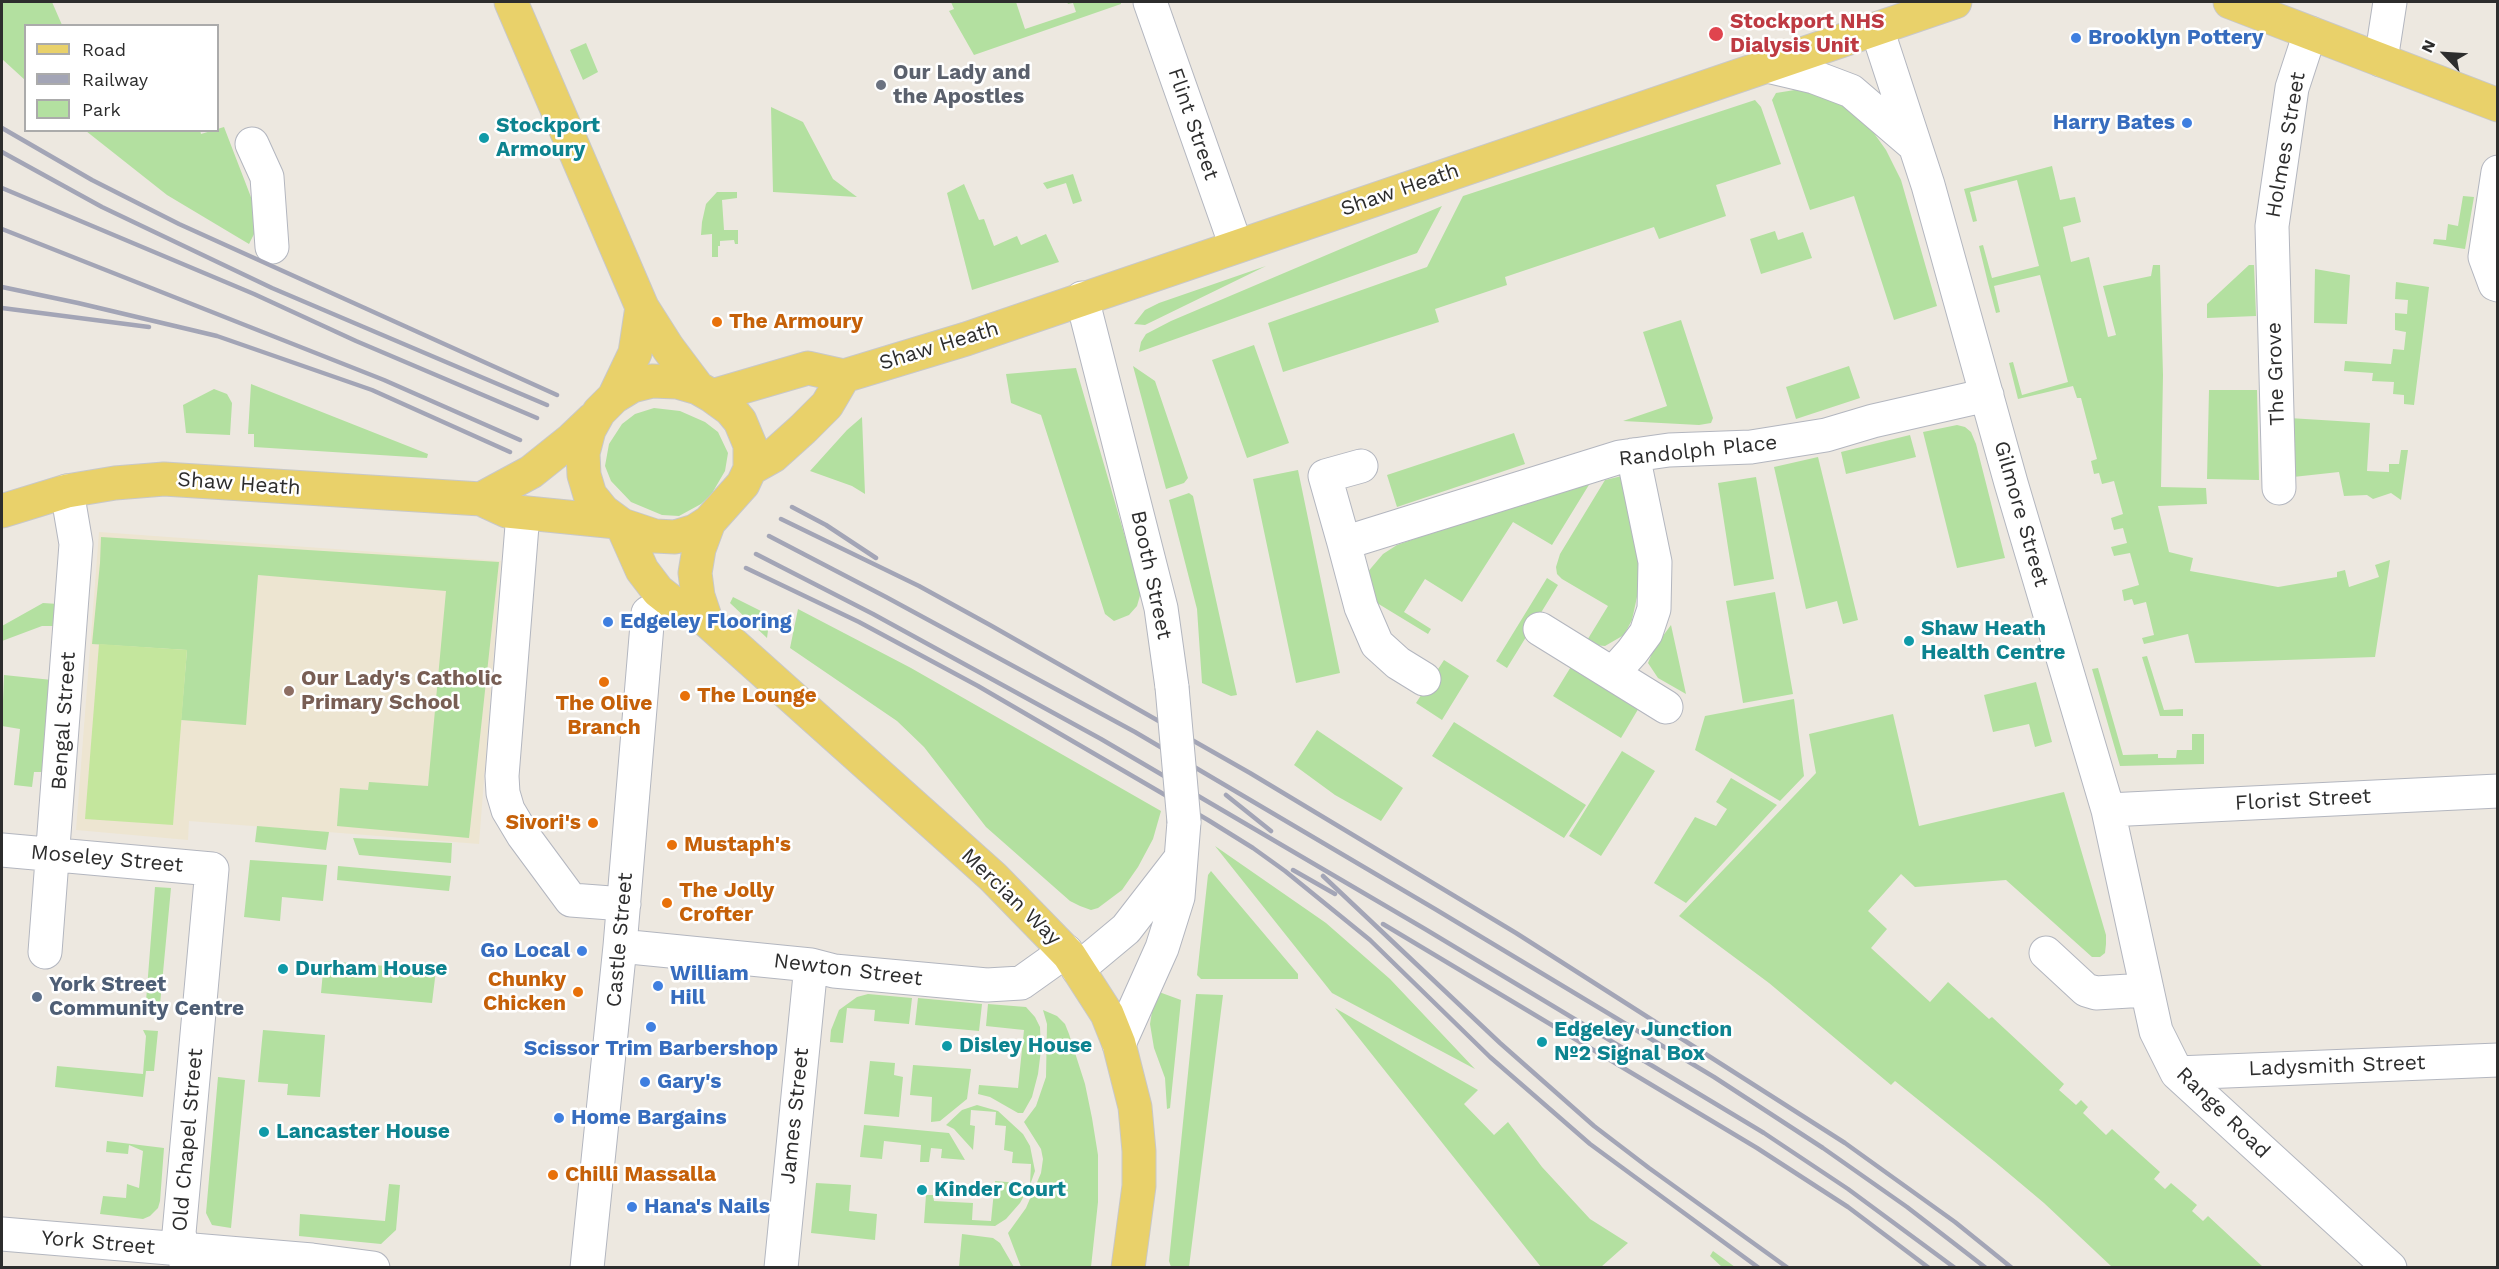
<!DOCTYPE html>
<meta charset="utf-8">
<style>
body{margin:0}
#map{position:relative;width:2499px;height:1269px;overflow:hidden;background:#ede8e0;font-family:"Work Sans",sans-serif}
canvas{display:block}
.frame{position:absolute;inset:0;border:3px solid #2d2d2d;pointer-events:none}
.legend{position:absolute;left:24px;top:24px;width:195px;height:108px;box-sizing:border-box;background:#fff;border:2px solid #ababab;margin:0;padding:8px 10px;list-style:none;font-size:18px;color:#2d2d2d}
.legend li{display:flex;align-items:center;gap:12px;height:30px}
.legend b{width:30px;border:2px solid #ababab}
.north{position:absolute;left:2415px;top:24px;width:60px;height:60px;-webkit-text-stroke:4px #fff;paint-order:stroke;rotate:295deg;font-size:16px;font-weight:700;line-height:24px;text-align:center;color:#2d2d2d}
.north::after{content:'';display:block;margin:auto;width:21px;height:27px;background:#2d2d2d;clip-path:polygon(50% 0,100% 100%,50% 72%,0 100%)}
</style>
<div id="map">
<canvas width="2499" height="1269"></canvas>
<div class="frame"></div>
<ul class="legend">
<li><b style="height:8px;background:#e9d16a"></b>Road</li>
<li><b style="height:8px;background:#a3a5b6"></b>Railway</li>
<li><b style="height:16px;background:#b3e0a0"></b>Park</li>
</ul>
<div class="north">N</div>
</div>
<script>
const c = document.querySelector('canvas').getContext('2d');
c.lineJoin = 'round';
function paint(path, color) { c.fillStyle = color; c.fill(path, 'evenodd'); }
const shape = rows => new Path2D(rows.map(r => 'M' + r).join(''));
function stroke(path, color, width, dash) { c.strokeStyle = color; c.lineWidth = width; c.lineCap = dash ? 'butt' : 'round'; c.setLineDash(dash || []); c.stroke(path); }
function write(font, color, halo, rows, align = 'center') {
  c.font = font + ' "Work Sans",sans-serif'; c.lineWidth = 5; c.setLineDash([]); c.textBaseline = 'middle'; c.strokeStyle = halo; c.fillStyle = color; for (const [text, x, y, turn = 0] of rows) {
    c.save(); c.translate(x, y); c.rotate((+turn || 0) * Math.PI / 180); c.textAlign = isNaN(turn) ? turn : align; if (halo) c.strokeText(text, 0, 0); c.fillText(text, 0, 0); c.restore();
  }
}
paint(shape([
 [99,532,501,561,479,844,189,821,188,840,76,830]
]), '#ede5d1');
paint(shape([
 [2,2,52,2,62,25,26,26,25,80,2,59],
 [951,2,1016,2,1025,29,1076,12,1073,3,1068,4,1067,2,1121,2,1121,4,974,55,949,11,954,9],
 [586,43,598,72,583,80,570,50],
 [1801,89,1839,102,1871,129,1886,150,1901,180,1937,306,1894,320,1854,196,1810,210,1772,100,1776,93],
 [1755,100,1761,107,1781,164,1716,185,1726,216,1659,239,1654,227,1505,277,1507,285,1435,309,1439,322,1283,372,1268,323,1427,267,1463,196],
 [771,107,803,122,833,179,857,197,773,192],
 [224,127,254,205,255,232,249,244,167,195,86,131,200,130,201,134],
 [2052,166,2060,200,2075,197,2081,222,2063,227,2071,262,2089,257,2108,337,2116,335,2103,286,2151,276,2153,265,2160,265,2163,375,2161,487,2206,488,2207,504,2158,506,2169,552,2193,558,2190,571,2278,587,2337,577,2337,572,2345,570,2349,587,2379,577,2375,565,2390,560,2375,657,2195,663,2188,634,2144,644,2142,638,2154,635,2146,602,2134,605,2132,599,2124,601,2122,590,2139,585,2130,553,2114,556,2111,547,2127,543,2123,528,2114,530,2111,518,2123,514,2114,481,2102,484,2099,473,2094,474,2091,461,2097,459,2081,398,2077,398,2073,386,2018,399,2009,363,2013,362,2022,395,2068,382,2040,275,1994,286,2000,312,1996,313,1988,283,1979,246,1983,245,1992,278,2039,266,2017,180,1970,192,1977,221,1973,222,1964,189],
 [1073,174,1082,201,1073,204,1066,183,1047,189,1043,183],
 [964,184,979,220,984,219,994,246,1017,236,1021,245,1046,234,1059,262,972,290,947,193],
 [717,192,737,192,737,198,722,200,724,230,738,230,738,244,735,244,734,240,720,241,720,246,718,246,718,257,712,257,712,234,701,235,702,222,706,204],
 [2463,196,2474,197,2465,249,2433,244,2434,239,2446,240,2448,224,2458,226],
 [1442,206,1417,253,1139,352,1141,342,1146,334,1171,321],
 [1775,231,1778,240,1803,232,1812,258,1761,274,1750,239],
 [2249,265,2254,265,2256,316,2207,318,2207,304],
 [1266,266,1145,325,1134,324,1145,310,1159,303],
 [2315,269,2350,275,2347,324,2314,323],
 [2396,282,2429,287,2414,405,2404,404,2404,395,2393,394,2394,382,2372,381,2373,373,2344,371,2345,361,2391,364,2393,349,2404,350,2406,332,2395,330,2395,313,2407,314,2408,300,2395,299],
 [1681,320,1713,418,1711,423,1699,425,1623,421,1667,406,1643,332],
 [1254,345,1289,443,1247,458,1212,360],
 [1133,366,1155,381,1188,478,1184,483,1166,489],
 [1849,366,1860,398,1796,419,1786,387],
 [1076,368,1141,592,1137,606,1129,615,1114,621,1105,614,1041,415,1011,403,1006,374],
 [251,384,428,454,427,458,254,447,254,434,248,434],
 [214,389,227,394,232,403,230,435,186,433,183,405],
 [2209,390,2257,390,2259,480,2207,479],
 [654,408,680,411,705,422,718,432,728,453,725,471,711,495,701,504,679,516,662,515,631,502,611,481,605,466,609,444,622,424,635,414],
 [862,417,865,494,852,486,810,471,847,430],
 [2289,418,2370,423,2367,471,2389,472,2389,464,2399,464,2401,450,2408,450,2401,500,2391,493,2373,499,2367,495,2344,496,2339,472,2293,477],
 [1957,425,1965,427,1971,432,1976,444,2005,558,1957,568,1923,432],
 [1514,433,1525,464,1397,507,1387,475],
 [1910,435,1916,457,1846,474,1841,452],
 [1818,457,1858,620,1843,624,1837,601,1806,609,1774,467],
 [1298,470,1340,673,1296,683,1253,479],
 [1595,475,1552,545,1513,522,1462,602,1425,579,1404,612,1431,629,1428,634,1377,603,1366,574,1383,554,1397,545],
 [1622,476,1641,568,1640,583,1632,620,1624,635,1605,646,1594,645,1586,642,1608,606,1562,579,1557,574,1556,567,1560,554,1605,480],
 [1756,477,1774,579,1734,586,1718,483],
 [1189,493,1193,496,1237,695,1231,696,1202,683,1197,609,1169,500],
 [101,537,499,562,469,838,337,826,340,788,368,790,369,782,428,786,446,591,258,575,246,725,181,720,187,650,92,644,100,563],
 [1547,578,1558,585,1507,668,1496,661],
 [1775,592,1793,694,1743,703,1726,601],
 [733,597,763,612,769,623,767,638,730,603],
 [43,603,58,604,56,626,42,626,2,641,2,626],
 [798,609,911,668,1161,811,1153,839,1138,867,1122,890,1098,908,1091,910,1080,906,1070,901,986,827,924,747,897,721,790,648],
 [1671,625,1686,694,1658,678,1648,663,1654,648],
 [2147,656,2164,710,2183,709,2183,716,2160,716,2142,657],
 [1444,660,1469,676,1442,720,1416,703],
 [1572,665,1640,706,1621,738,1553,696],
 [2098,668,2123,755,2158,754,2158,758,2176,758,2177,750,2192,750,2192,734,2204,734,2204,764,2120,766,2092,669],
 [4,675,52,680,45,772,34,772,32,787,14,785,20,729,2,726],
 [2036,682,2052,742,2035,747,2029,724,1993,732,1984,695],
 [1794,699,1804,776,1780,801,1695,750,1705,716],
 [1893,714,1919,826,2064,792,2106,935,2106,944,2105,953,2100,957,2092,957,2006,880,1915,887,1901,874,1868,911,1887,929,1871,948,1930,1002,1948,982,1989,1019,1992,1017,2064,1084,2059,1090,2076,1105,2081,1100,2088,1107,2083,1113,2106,1135,2112,1129,2160,1172,2154,1179,2165,1189,2171,1183,2197,1205,2192,1211,2203,1221,2208,1216,2263,1267,2112,1267,2044,1203,1994,1161,1895,1081,1891,1085,1769,983,1679,916,1816,773,1809,734],
 [1454,722,1586,805,1564,838,1432,756],
 [1317,730,1403,788,1381,821,1335,795,1294,765],
 [1622,751,1655,771,1601,856,1569,836],
 [1731,778,1777,805,1686,903,1654,883,1695,817,1716,826,1727,809,1716,802],
 [257,826,329,832,326,850,255,842],
 [353,838,452,843,451,863,359,855],
 [1215,846,1326,923,1390,979,1475,1069,1332,993],
 [250,860,327,865,323,901,282,897,280,921,244,917],
 [338,866,451,876,449,891,337,880],
 [1211,871,1298,974,1298,979,1201,979,1197,975,1208,875],
 [155,887,171,888,159,1015,145,1014],
 [324,961,436,970,432,1003,321,993],
 [1159,992,1181,1000,1170,1108,1167,1109,1165,1078,1154,1048,1150,1024,1153,1005],
 [868,994,912,998,909,1024,874,1021,875,1010,847,1008,843,1043,830,1042,831,1030,839,1010,857,997],
 [1196,994,1223,995,1189,1267,1171,1267,1169,1261],
 [918,998,982,1004,979,1031,915,1025],
 [988,1004,1026,1007,1035,1017,1040,1027,1041,1050,1038,1074,1032,1097,1023,1113,1018,1113,990,1097,978,1094,979,1085,1018,1088,1024,1030,986,1026],
 [1335,1008,1478,1090,1464,1104,1494,1135,1508,1122,1542,1167,1590,1219,1628,1243,1601,1267,1541,1267],
 [1043,1010,1057,1016,1065,1024,1069,1034,1085,1084,1092,1118,1098,1155,1098,1202,1091,1267,1021,1267,1008,1233,1026,1208,1041,1173,1043,1159,1041,1149,1024,1122,1036,1106,1046,1077,1047,1024],
 [143,1030,158,1031,154,1071,146,1071,143,1097,55,1087,57,1066,143,1074,146,1036],
 [263,1030,325,1035,320,1097,287,1095,288,1084,258,1082],
 [870,1061,895,1063,894,1075,903,1077,899,1117,864,1114],
 [913,1065,971,1069,967,1099,940,1121,931,1122,932,1097,910,1095],
 [218,1077,245,1080,231,1228,212,1225,206,1213],
 [977,1105,998,1111,1023,1134,1030,1146,1035,1171,1030,1185,1020,1203,1006,1219,995,1226,924,1223,926,1195,933,1195,934,1201,973,1203,972,1220,991,1221,995,1181,1030,1184,1031,1164,1012,1163,1013,1152,1004,1150,1006,1126,995,1125,996,1112,971,1110,970,1125,975,1126,973,1150,954,1129,946,1125,962,1110],
 [864,1125,949,1133,965,1160,941,1158,942,1149,931,1148,929,1162,920,1162,921,1145,884,1141,882,1159,860,1157],
 [107,1141,164,1148,160,1201,158,1208,150,1216,143,1219,100,1214,103,1196,126,1198,127,1184,139,1188,143,1151,129,1145,128,1154,106,1152],
 [816,1183,851,1185,849,1211,877,1214,875,1240,811,1233],
 [389,1184,400,1185,396,1230,381,1244,299,1236,300,1214,385,1221],
 [962,1234,993,1238,1000,1243,1014,1267,959,1267],
 [1713,1251,1735,1267,1722,1267,1710,1256]
]), '#b3e0a0');
paint(shape([
 [99,644,187,650,173,825,85,819]
]), '#c4e69d');
const minor = shape([
 [1150,2,1236,246],
 [1877,29,1928,185,2011,483,2108,810,2156,1031,2177,1073,2390,1268],
 [2381,60,2390,2],
 [1767,66,1814,77,1851,91,1914,145],
 [252,144,267,177,272,247],
 [2498,172,2485,257,2495,284,2498,285],
 [1082,298,1161,608,1172,687],
 [2279,488,2272,226,2292,88,2310,33],
 [523,513,502,776,503,793,508,810,523,835,571,900,624,904],
 [1344,543,1325,476,1361,466],
 [1540,629,1666,707],
 [1613,673,1632,652,1646,633,1654,609,1655,562,1633,455],
 [1424,679,1398,663,1377,644,1361,607,1344,543,1620,457,1669,450,1751,447,1826,435,1873,421,1987,395],
 [2108,810,2498,791],
 [2,850,212,869,179,1233,187,1268],
 [620,946,811,965,834,971,987,985,1021,983,1066,951],
 [45,952,76,544,67,491],
 [2046,953,2086,990,2096,993,2146,990],
 [1078,969,1126,929,1181,858],
 [1119,1044,1162,948,1178,897,1184,822],
 [2177,1073,2498,1060],
 [2,1234,312,1260,373,1268],
 [587,1268,620,946,648,613],
 [781,1268,811,965]
]);
const major = shape([
 [511,2,642,307,668,348,698,388],
 [2230,2,2498,105],
 [652,381,677,382,698,388,712,396,730,409,740,421,750,445,750,469,743,484,709,522,695,531,675,537,655,536,622,525,603,511,590,495,584,475,583,453,589,430,599,412,614,397,632,386,652,381],
 [712,396,808,368,844,376,966,339,1955,2],
 [614,397,635,353,642,307],
 [750,469,773,456,803,429,827,405,844,376],
 [481,499,531,472,571,440,593,419],
 [2,511,67,491,115,483,164,479,481,499,507,511,617,522],
 [622,525,642,570,658,591,677,606,706,620,993,877,1069,955,1107,1014,1119,1044,1135,1107,1139,1151,1139,1186,1128,1268],
 [706,620,698,596,695,573,699,549,709,522]
]);
stroke(minor, '#b3b6bf', 35);
stroke(major, '#c8c8c8', 35);
stroke(minor, '#fff', 33);
stroke(major, '#e9d16a', 33);
stroke(shape([
 [2,128,92,180,179,224,557,395],
 [2,152,102,207,272,288,547,405],
 [2,188,254,294,356,341,537,418],
 [2,229,384,380,520,440],
 [2,287,78,303,217,336,372,390,510,452],
 [2,308,149,327],
 [792,507,826,525,876,558],
 [781,519,919,586,990,625,1250,773,1516,933,1845,1143,1955,1222,2012,1268],
 [769,536,886,597,1135,732,1435,909,1714,1077,1823,1148,1907,1207,1986,1268],
 [756,554,873,614,1101,739,1425,929,1764,1133,1848,1189,1955,1268],
 [746,568,859,622,978,686,1208,820,1253,848,1285,871,1370,940,1490,1057,1590,1144,1759,1268],
 [1226,795,1271,831],
 [1293,870,1335,894],
 [1323,876,1500,1043,1594,1126,1649,1168,1788,1268],
 [1383,924,1757,1148,1848,1207,1929,1268]
]), '#a3a5b6', 4.5);
const minorBridge = shape([
 [1172,687,1184,822]
]);
stroke(minorBridge, '#b3b6bf', 35, []);
stroke(minorBridge, '#fff', 33);
for (const [x, y, r, color] of [
 [1716,34,8,"#e0444e"],
 [2076,38,6,"#3f7fe0"],
 [881,85,6,"#6b7280"],
 [2187,123,6,"#3f7fe0"],
 [484,138,6,"#0f9aa8"],
 [717,322,6,"#e8710a"],
 [608,622,6,"#3f7fe0"],
 [1909,641,6,"#0f9aa8"],
 [604,682,6,"#e8710a"],
 [289,691,6,"#8d6e63"],
 [685,696,6,"#e8710a"],
 [593,823,6,"#e8710a"],
 [672,845,6,"#e8710a"],
 [667,903,6,"#e8710a"],
 [582,951,6,"#3f7fe0"],
 [283,969,6,"#0f9aa8"],
 [658,986,6,"#3f7fe0"],
 [578,992,6,"#e8710a"],
 [37,997,6,"#5c6f8a"],
 [651,1027,6,"#3f7fe0"],
 [1542,1042,6,"#0f9aa8"],
 [947,1046,6,"#0f9aa8"],
 [645,1082,6,"#3f7fe0"],
 [559,1118,6,"#3f7fe0"],
 [264,1132,6,"#0f9aa8"],
 [553,1175,6,"#e8710a"],
 [922,1190,6,"#0f9aa8"],
 [632,1207,6,"#3f7fe0"]
]) { const dot = new Path2D(); dot.arc(x, y, r, 0, 2 * Math.PI); c.fillStyle = color; c.fill(dot); stroke(dot, '#fff', 2); }
write('bold 21px', '#be3a42', '#fff', [
 ["Stockport NHS",1730,22],
 ["Dialysis Unit",1730,46]
], 'left');
write('bold 21px', '#366cbe', '#fff', [
 ["Brooklyn Pottery",2088,38],
 ["Harry Bates",2175,123,"right"],
 ["Edgeley Flooring",620,622],
 ["Go Local",570,951,"right"],
 ["William",670,974],
 ["Hill",670,998],
 ["Scissor Trim Barbershop",651,1049,"center"],
 ["Gary's",657,1082],
 ["Home Bargains",571,1118],
 ["Hana's Nails",644,1207]
], 'left');
write('bold 21px', '#5b616d', '#fff', [
 ["Our Lady and",893,73],
 ["the Apostles",893,97]
], 'left');
write('21px', '#2d2d2d', '#fff', [
 ["Flint Street",1193,124,71],
 ["Holmes Street",2286,145,-80],
 ["Shaw Heath",1400,190,-19],
 ["Shaw Heath",939,346,-17],
 ["The Grove",2276,374,-92],
 ["Randolph Place",1698,451,-6],
 ["Shaw Heath",239,484,4],
 ["Gilmore Street",2021,514,74],
 ["Booth Street",1151,575,78],
 ["Bengal Street",64,721,-86],
 ["Florist Street",2303,800,-3],
 ["Moseley Street",107,859,5],
 ["Mercian Way",1011,897,44],
 ["Castle Street",620,940,-85],
 ["Newton Street",848,970,7],
 ["Ladysmith Street",2337,1066,-2],
 ["Range Road",2223,1113,44],
 ["James Street",795,1116,-84],
 ["Old Chapel Street",188,1140,-85],
 ["York Street",98,1243,5]
]);
write('bold 21px', '#0d838f', '#fff', [
 ["Stockport",496,126],
 ["Armoury",496,150],
 ["Shaw Heath",1921,629],
 ["Health Centre",1921,653],
 ["Durham House",295,969],
 ["Edgeley Junction",1554,1030],
 ["№2 Signal Box",1554,1054],
 ["Disley House",959,1046],
 ["Lancaster House",276,1132],
 ["Kinder Court",934,1190]
], 'left');
write('bold 21px', '#c56008', '#fff', [
 ["The Armoury",729,322],
 ["The Lounge",697,696],
 ["The Olive",604,704,"center"],
 ["Branch",604,728,"center"],
 ["Sivori's",581,823,"right"],
 ["Mustaph's",684,845],
 ["The Jolly",679,891],
 ["Crofter",679,915],
 ["Chunky",566,980,"right"],
 ["Chicken",566,1004,"right"],
 ["Chilli Massalla",565,1175]
], 'left');
write('bold 21px', '#785e54', '#fff', [
 ["Our Lady's Catholic",301,679],
 ["Primary School",301,703]
], 'left');
write('bold 21px', '#4e5e75', '#fff', [
 ["York Street",49,985],
 ["Community Centre",49,1009]
], 'left');
</script>
